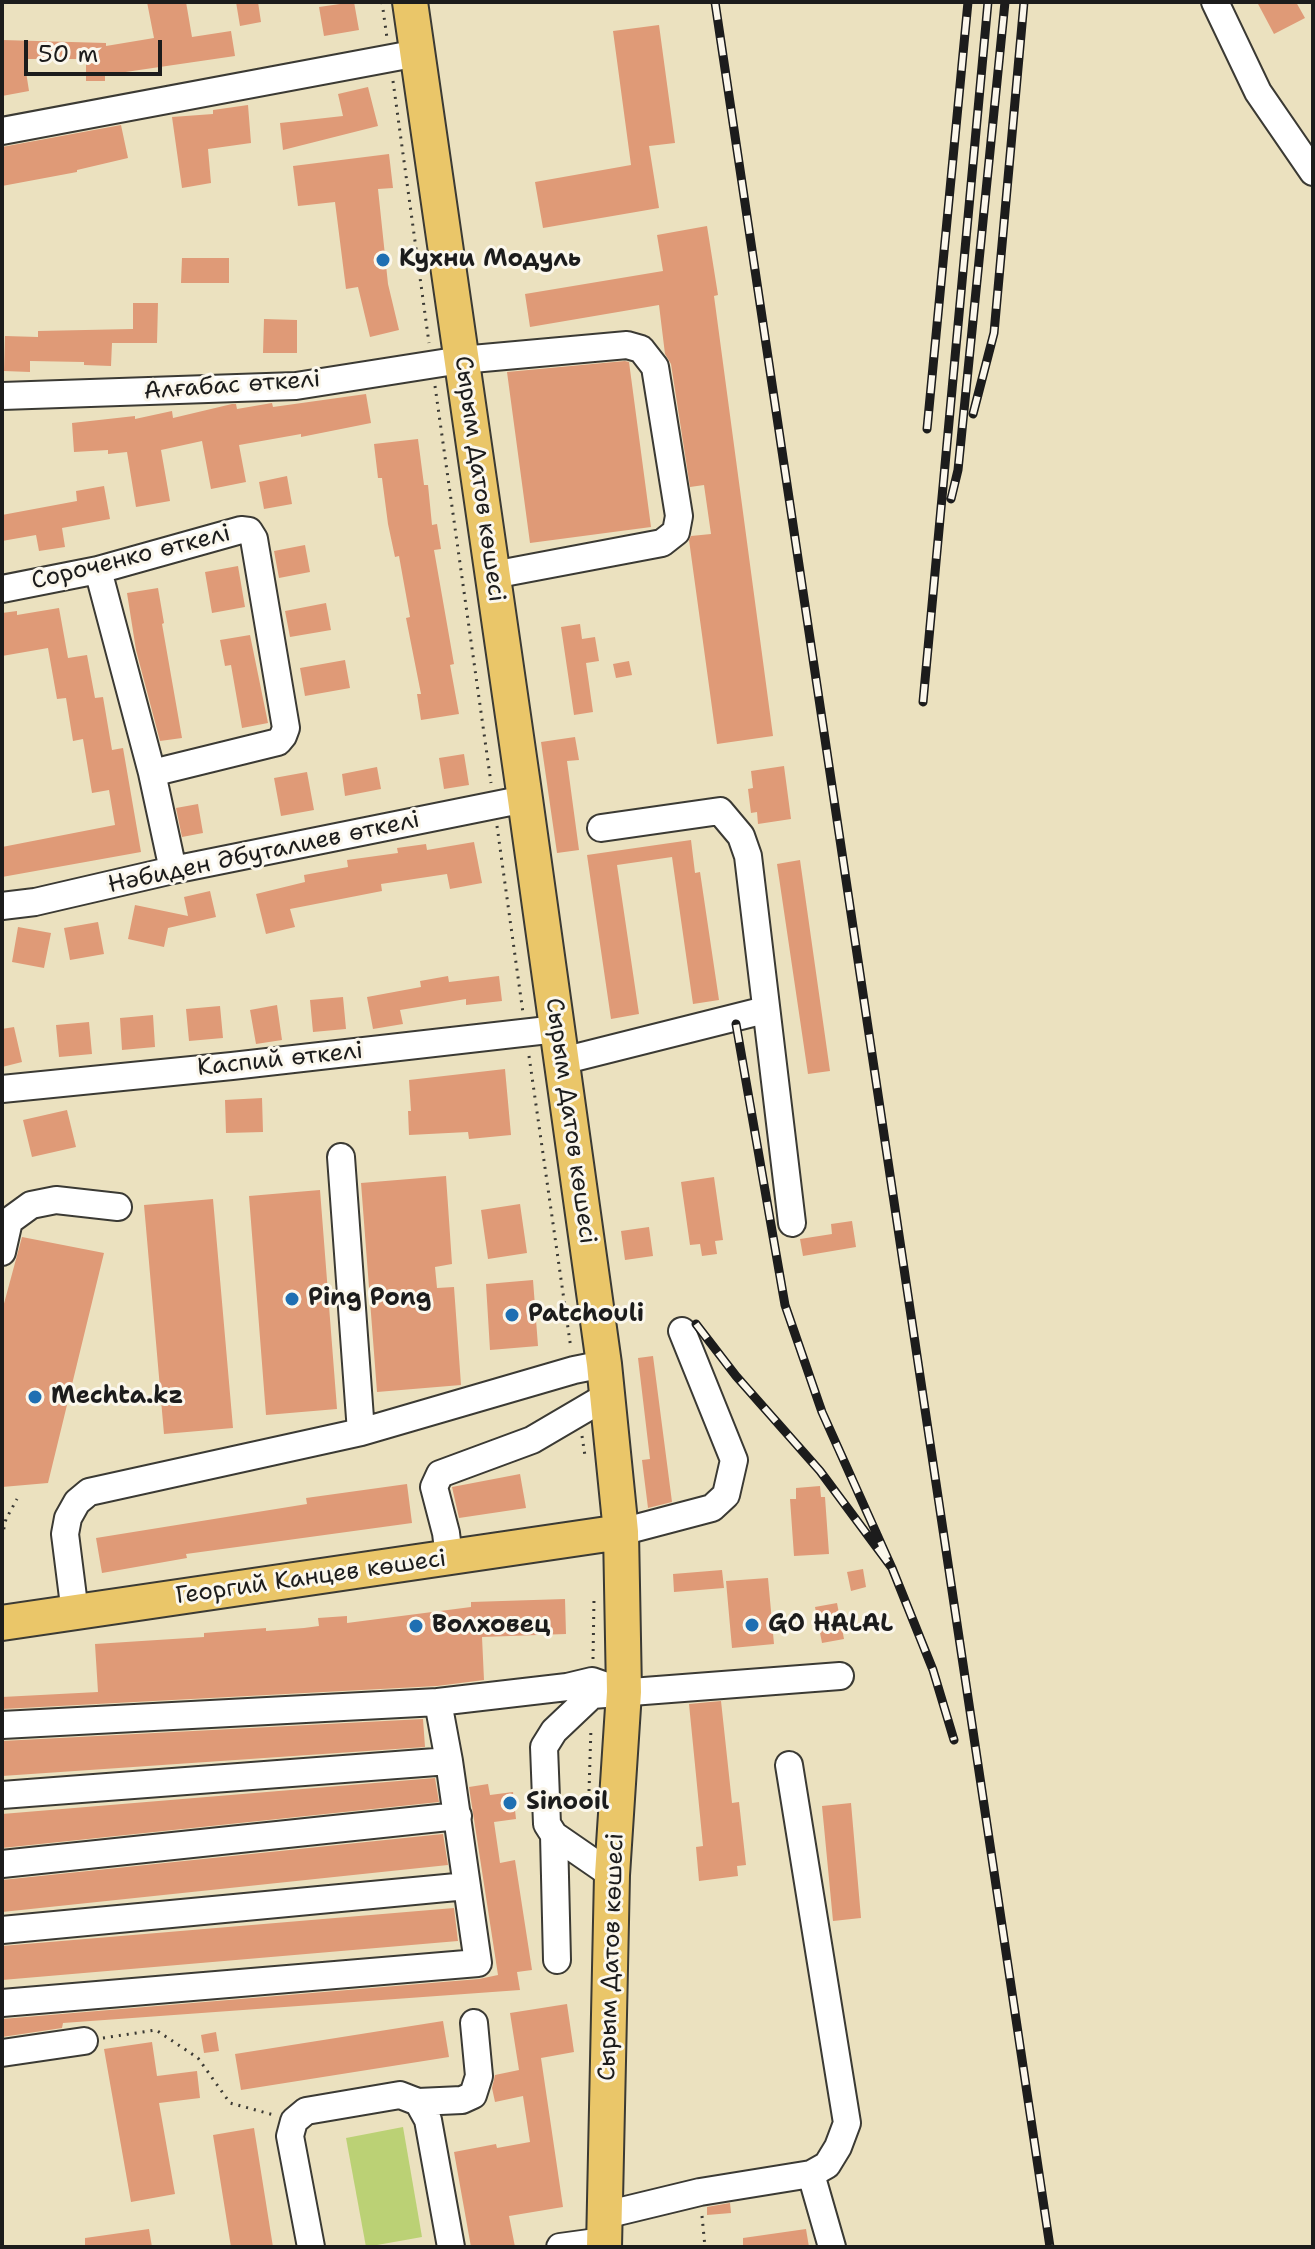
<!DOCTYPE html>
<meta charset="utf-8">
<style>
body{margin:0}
#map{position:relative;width:1315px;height:2249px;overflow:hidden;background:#ebe1bf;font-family:"Shantell Sans",sans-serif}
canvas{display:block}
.frame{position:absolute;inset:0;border:4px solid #1c1c1c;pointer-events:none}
.scale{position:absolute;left:24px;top:40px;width:138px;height:36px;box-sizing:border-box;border:4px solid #1c1c1c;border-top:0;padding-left:10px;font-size:24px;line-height:28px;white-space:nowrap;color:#1c1c1c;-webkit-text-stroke:6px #fbf7ec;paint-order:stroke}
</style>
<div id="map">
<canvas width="1315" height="2249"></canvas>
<div class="frame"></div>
<div class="scale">50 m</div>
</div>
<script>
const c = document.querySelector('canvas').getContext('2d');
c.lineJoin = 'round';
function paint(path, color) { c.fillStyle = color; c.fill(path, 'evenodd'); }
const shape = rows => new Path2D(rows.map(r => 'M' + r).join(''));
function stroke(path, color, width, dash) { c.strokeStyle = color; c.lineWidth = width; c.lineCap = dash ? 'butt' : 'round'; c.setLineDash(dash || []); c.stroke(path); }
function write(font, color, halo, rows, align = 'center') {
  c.font = font + ' "Shantell Sans",sans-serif'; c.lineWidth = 6; c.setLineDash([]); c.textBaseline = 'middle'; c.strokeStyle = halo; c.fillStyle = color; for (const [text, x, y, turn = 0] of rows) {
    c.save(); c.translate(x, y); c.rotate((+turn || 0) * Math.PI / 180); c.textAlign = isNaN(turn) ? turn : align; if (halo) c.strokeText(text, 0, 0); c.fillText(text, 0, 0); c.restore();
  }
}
paint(shape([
 [403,2127,422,2237,366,2247,346,2138]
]), '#bbd175');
paint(shape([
 [147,2,186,2,192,37,231,31,235,56,105,75,105,81,86,81,86,59,24,59,29,91,2,96,2,40,106,43,106,46,154,38],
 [236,2,258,2,261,22,240,26],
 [354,2,359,30,324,36,319,7],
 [1257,2,1296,2,1305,18,1274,34],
 [659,25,675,143,649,146,659,208,543,228,535,182,631,165,613,31],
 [368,87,378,126,283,150,280,123,343,116,338,94],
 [248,105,251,143,208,149,211,183,182,188,172,117,213,114,213,110],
 [121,125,128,158,77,170,77,172,2,186,2,147],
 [389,154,393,188,378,189,388,284,399,330,370,337,358,287,346,289,335,202,298,206,293,166],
 [707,226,718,295,714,296,773,736,717,744,689,540,691,536,711,534,704,485,690,487,671,364,665,354,659,305,530,327,525,294,663,271,657,235],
 [182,258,229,258,229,283,181,283],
 [133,303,158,303,157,343,112,343,111,366,84,365,84,362,30,361,30,372,4,371,5,336,38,337,38,331,133,329],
 [264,319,297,320,297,353,263,353],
 [625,361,629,362,651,527,530,543,507,372],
 [366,394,371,423,301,437,301,434,239,445,246,482,211,489,202,441,161,450,170,501,136,507,127,452,108,454,108,450,74,452,72,423,135,416,135,419,172,411,173,418,232,404,236,404,237,409,272,403,273,407],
 [418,439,424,485,428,485,432,525,437,524,441,549,434,550,454,664,450,665,459,714,421,720,417,694,421,694,406,618,410,617,399,556,395,557,388,524,382,478,378,478,374,444],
 [287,476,292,504,264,509,259,482],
 [104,486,110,519,62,528,65,547,39,551,36,535,2,541,2,515,77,501,76,491],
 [305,545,310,572,279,578,274,551],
 [238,566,245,607,212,613,205,572],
 [158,588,164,623,162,624,182,738,160,741,136,650,127,593],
 [326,603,331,630,290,637,285,611],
 [59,608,68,658,87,655,95,698,103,697,112,750,123,748,141,852,2,877,2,847,115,825,109,790,92,793,83,739,73,741,66,698,57,699,48,648,2,656,2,613,17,611,17,615],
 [580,624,582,639,595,637,599,661,586,663,593,712,574,715,561,627],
 [250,635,268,723,242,728,231,665,225,666,220,640],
 [345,660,350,688,305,696,300,668],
 [629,661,632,675,616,678,613,664],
 [575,737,579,760,567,761,579,850,557,853,541,742],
 [464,754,469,785,444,789,439,758],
 [784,766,791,819,758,824,757,812,751,813,748,789,753,788,751,771],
 [377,767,381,789,345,796,342,774],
 [307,772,314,810,281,816,274,778],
 [198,804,203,833,182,837,176,808],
 [691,840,695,873,700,872,719,1000,693,1004,672,857,617,865,639,1014,611,1019,587,855],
 [474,842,482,883,450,889,447,874,381,884,382,891,290,909,295,927,266,934,256,894,305,882,304,875,348,867,347,860,398,853,397,848,426,844,427,850],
 [800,860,830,1071,808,1074,777,864],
 [210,891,216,917,168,928,164,947,128,939,135,905,188,916,184,897],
 [98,922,104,954,70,960,64,928],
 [18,927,51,933,44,968,12,962],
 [448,976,449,982,499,976,502,1001,466,1005,466,999,400,1010,403,1024,373,1029,367,997,421,987,420,981],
 [343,997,346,1029,313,1032,310,1000],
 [277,1005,282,1040,256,1044,250,1010],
 [220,1006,223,1038,189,1041,186,1009],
 [153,1015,155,1047,122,1050,120,1018],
 [89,1022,92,1054,59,1057,56,1025],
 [14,1027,22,1062,2,1067,2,1029],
 [505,1069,511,1135,469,1139,468,1132,409,1135,408,1111,411,1111,409,1080],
 [262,1098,263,1132,226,1133,225,1100],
 [67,1110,76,1147,32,1157,23,1120],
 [446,1176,452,1264,435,1267,437,1288,454,1287,461,1385,377,1392,361,1183],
 [714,1177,723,1240,715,1241,717,1254,702,1256,700,1244,690,1245,681,1182],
 [320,1190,337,1409,266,1415,249,1196],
 [213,1199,233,1428,164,1434,144,1205],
 [520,1204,527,1253,488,1259,481,1210],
 [852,1221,856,1247,803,1256,800,1239,832,1234,831,1224],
 [649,1227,653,1256,625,1260,621,1231],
 [22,1237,104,1253,48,1483,2,1487,2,1311],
 [533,1280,538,1346,490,1350,486,1284],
 [653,1356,672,1502,648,1508,642,1460,650,1459,638,1358],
 [520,1474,526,1508,459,1518,452,1487],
 [407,1484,412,1523,186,1554,187,1558,102,1573,96,1538,307,1504,306,1498],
 [820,1486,821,1497,825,1497,829,1554,794,1556,790,1499,796,1499,796,1488],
 [863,1569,866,1587,851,1591,847,1572],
 [722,1570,724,1588,674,1592,673,1574],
 [768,1578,774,1644,732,1648,726,1581],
 [565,1599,566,1634,482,1637,484,1680,437,1686,2,1709,2,1697,98,1692,95,1644,204,1637,204,1633,266,1628,266,1631,304,1628,319,1626,318,1618,347,1616,347,1623,471,1607,471,1602],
 [837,1603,844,1639,822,1643,815,1607],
 [721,1701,732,1803,739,1802,746,1865,737,1866,738,1876,699,1881,696,1847,703,1846,689,1704],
 [423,1719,425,1747,2,1776,2,1741],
 [435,1778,439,1802,2,1848,2,1814],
 [488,1784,490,1795,513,1792,516,1819,494,1822,500,1863,515,1860,532,1970,517,1972,520,1990,63,2023,62,2028,2,2037,2,2019,479,1979,498,1975,469,1787],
 [851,1803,861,1918,833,1921,822,1806],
 [443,1834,448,1865,2,1912,2,1880],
 [454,1908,458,1941,2,1980,2,1946],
 [567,2004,574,2052,541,2058,563,2207,509,2216,515,2247,471,2247,454,2152,496,2144,497,2148,530,2142,523,2096,495,2102,492,2088,495,2075,519,2070,510,2013],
 [443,2021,449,2057,241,2090,235,2054],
 [216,2032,219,2051,204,2053,201,2035],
 [152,2042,157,2076,197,2071,200,2098,159,2103,175,2194,131,2202,104,2049],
 [254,2128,273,2247,231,2247,213,2135],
 [730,2203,731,2213,707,2215,707,2207],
 [149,2229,152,2247,85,2247,85,2238],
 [806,2229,809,2247,743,2247,743,2238]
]), '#df9a77');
const minor = shape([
 [1215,2,1258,92,1313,172],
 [2,131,418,53],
 [2,396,296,386,461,360,627,345,641,349,655,367,679,516,676,532,662,543,493,575],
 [98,570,152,773,173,870],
 [2,589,98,570,241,530,249,531,254,539,286,728,283,736,278,742,152,773],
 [601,828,720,811,741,836,748,856,792,1223],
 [2,906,35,902,173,870,525,799],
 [562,1061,765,1010],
 [2,1089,232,1066,557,1029],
 [341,1157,361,1432],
 [2,1252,9,1221,31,1205,56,1200,118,1207],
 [621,1532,712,1508,726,1495,734,1460,682,1331],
 [449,1557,446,1533,434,1487,440,1474,532,1440,607,1396],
 [75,1613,65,1534,68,1518,77,1502,89,1492,361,1432,574,1370,604,1364],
 [438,1702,567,1687,592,1681,609,1687],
 [2,1725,438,1702,449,1761,478,1963,2,2003],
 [2,1795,449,1761],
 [554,1835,557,1960],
 [2,1864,458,1816],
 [612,1875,554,1835,547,1824,544,1747,554,1731,592,1695,840,1676],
 [2,1930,467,1886],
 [2,2053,84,2041],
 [418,2102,462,2100,473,2095,479,2076,474,2023],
 [811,2174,832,2247],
 [605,2215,700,2192,811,2174,827,2165,838,2147,847,2123,789,1765],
 [311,2247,290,2136,294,2121,306,2111,400,2095,418,2102,428,2120,451,2247],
 [560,2247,604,2241]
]);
const major = shape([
 [410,2,525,799,604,1364,621,1532,624,1692,612,1875,604,2247],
 [2,1623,621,1532]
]);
stroke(minor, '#3b3a34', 30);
stroke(major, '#3b3a34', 38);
stroke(shape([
 [382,2,387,38],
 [393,81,429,343],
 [435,386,491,783],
 [497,826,523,1013],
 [529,1056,571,1349],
 [582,1436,585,1456],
 [2,1537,6,1519,17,1499],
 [593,1659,594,1599],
 [589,1791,591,1727],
 [103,2038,156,2030,198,2058,230,2103,274,2115],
 [702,2216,705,2247]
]), '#3b3a34', 3, [2, 6]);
stroke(minor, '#fff', 26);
stroke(major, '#eac669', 34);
const rail = shape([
 [715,2,1050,2247],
 [973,414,994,333,1024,2],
 [927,429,968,2],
 [951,499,958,470,1005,2],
 [923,702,988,2],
 [696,1324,736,1376,820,1471,892,1568,822,1412,785,1305,736,1024],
 [892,1568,933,1670,954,1740]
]);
stroke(rail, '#1c1c1c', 9);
stroke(rail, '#fbf7ec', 6, [18]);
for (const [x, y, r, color] of [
 [383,260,8,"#1f6fb2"],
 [292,1299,8,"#1f6fb2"],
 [512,1315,8,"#1f6fb2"],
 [35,1397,8,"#1f6fb2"],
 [752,1625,8,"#1f6fb2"],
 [416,1626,8,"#1f6fb2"],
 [510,1803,8,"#1f6fb2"]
]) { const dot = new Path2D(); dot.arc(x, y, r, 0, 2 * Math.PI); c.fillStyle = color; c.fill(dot); stroke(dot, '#fbf7ec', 3); }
write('bold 24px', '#1c1c1c', '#fbf7ec', [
 ["Кухни Модуль",399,260],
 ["Ping Pong",308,1299],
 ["Patchouli",528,1315],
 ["Mechta.kz",51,1397],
 ["GO HALAL",768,1625],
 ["Волховец",432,1626],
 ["Sinooil",526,1803]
], 'left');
write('24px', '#1c1c1c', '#fbf7ec', [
 ["Алғабас өткелі",232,386,-4],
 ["Сырым Датов көшесі",479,479,82],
 ["Сороченко өткелі",131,558,-14],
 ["Нәбиден Әбуталиев өткелі",264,853,-12],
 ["Каспий өткелі",280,1060,-6],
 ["Сырым Датов көшесі",570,1121,82],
 ["Георгий Канцев көшесі",311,1578,-8],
 ["Сырым Датов көшесі",612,1957,-88]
]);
</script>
